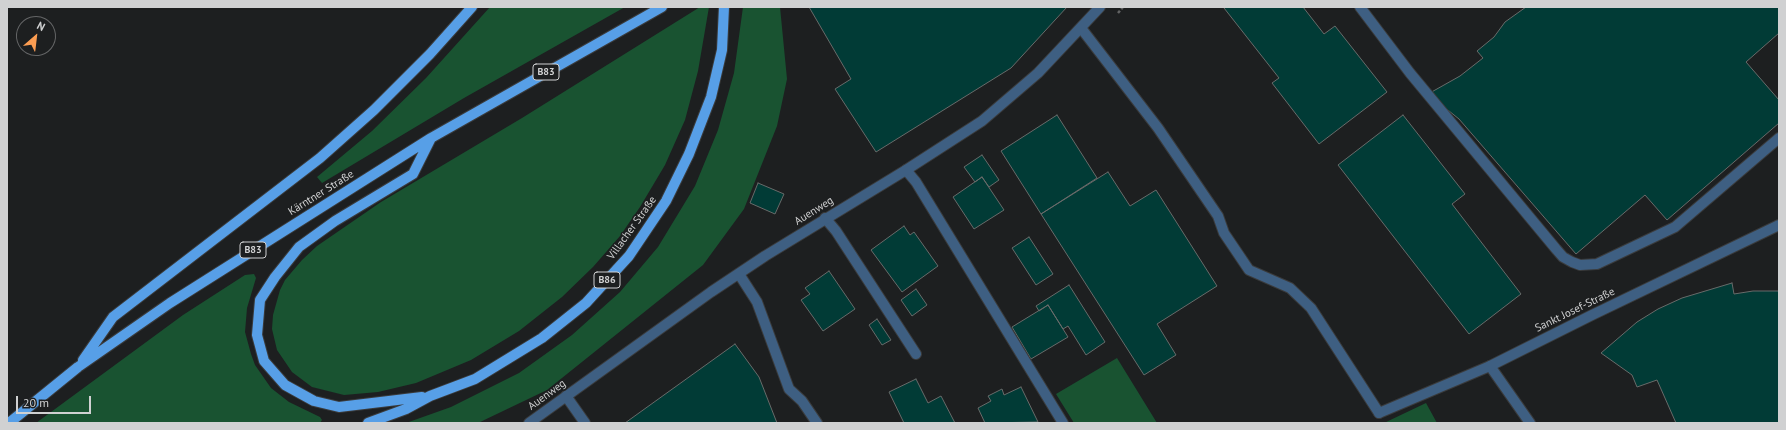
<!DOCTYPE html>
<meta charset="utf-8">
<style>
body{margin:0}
#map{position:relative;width:1786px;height:430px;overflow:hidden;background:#1d1f20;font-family:"PT Sans",sans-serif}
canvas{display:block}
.frame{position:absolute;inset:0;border:8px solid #d0d1d2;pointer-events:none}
.north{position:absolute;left:16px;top:16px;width:40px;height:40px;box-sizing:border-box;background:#1d1f20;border:1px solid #656667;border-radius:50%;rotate:28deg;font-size:11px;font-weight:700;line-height:16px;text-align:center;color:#d0d1d2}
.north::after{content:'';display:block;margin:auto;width:14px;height:18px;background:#fc9d52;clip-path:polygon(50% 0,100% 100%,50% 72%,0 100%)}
.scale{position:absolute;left:16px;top:396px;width:75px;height:18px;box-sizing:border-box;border:2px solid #d0d1d2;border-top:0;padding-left:5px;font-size:12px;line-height:14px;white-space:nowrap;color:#d0d1d2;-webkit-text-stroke:3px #1d1f20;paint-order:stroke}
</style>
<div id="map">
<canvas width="1786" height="430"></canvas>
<div class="frame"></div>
<div class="north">N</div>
<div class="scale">20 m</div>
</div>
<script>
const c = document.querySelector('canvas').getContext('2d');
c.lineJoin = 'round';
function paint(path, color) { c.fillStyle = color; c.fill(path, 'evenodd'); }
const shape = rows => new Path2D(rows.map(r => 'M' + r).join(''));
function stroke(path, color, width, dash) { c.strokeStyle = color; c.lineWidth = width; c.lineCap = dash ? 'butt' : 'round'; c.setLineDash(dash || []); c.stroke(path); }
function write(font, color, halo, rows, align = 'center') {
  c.font = font + ' "PT Sans",sans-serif'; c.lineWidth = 3; c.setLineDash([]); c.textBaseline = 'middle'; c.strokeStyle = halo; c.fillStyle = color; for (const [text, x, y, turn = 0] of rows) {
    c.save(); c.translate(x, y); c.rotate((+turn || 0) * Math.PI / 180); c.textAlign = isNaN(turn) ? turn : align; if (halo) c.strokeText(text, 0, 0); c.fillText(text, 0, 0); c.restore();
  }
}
paint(shape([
 [490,7,625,7,464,98,322,183,317,177,372,131,426,78],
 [700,7,709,7,698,71,685,120,665,165,640,207,620,236,593,267,562,297,519,331,471,360,416,383,378,392,344,395,312,387,292,372,277,350,272,329,273,315,280,290,285,280,302,260,317,246,381,202,522,118],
 [743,7,780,7,787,79,777,126,744,209,703,265,547,390,478,423,406,423,451,407,519,373,572,335,620,292,658,247,695,186,718,130,734,73],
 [254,274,256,278,247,308,245,332,251,354,255,365,271,388,289,402,320,417,322,420,320,423,36,423,183,315,245,275],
 [1117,358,1157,423,1074,423,1056,394],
 [1426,403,1437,423,1384,423]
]), '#195331');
const building = shape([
 [809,7,1067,7,1011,68,876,152,835,89,851,79,809,7],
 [1225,7,1303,7,1324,34,1335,26,1387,92,1319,144,1272,83,1279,78,1224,8,1225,7],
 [1526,7,1779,7,1779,33,1746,62,1779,100,1779,123,1667,220,1645,195,1576,254,1459,119,1428,94,1460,76,1483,58,1477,51,1494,37,1505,22,1526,7],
 [1057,115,1097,178,1041,214,1001,151,1057,115],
 [1403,115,1465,194,1452,204,1521,294,1469,334,1338,165,1403,115],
 [982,155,999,180,989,187,982,177,975,182,964,167,982,155],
 [1108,172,1130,206,1156,190,1217,286,1157,324,1176,355,1144,375,1041,214,1108,172],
 [982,177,1004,210,974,229,953,197,982,177],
 [758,183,784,194,775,214,750,203,758,183],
 [904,226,910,235,914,232,938,266,902,292,871,250,904,226],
 [1029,237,1053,274,1036,285,1012,248,1029,237],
 [829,271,855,309,823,331,801,300,810,294,805,288,829,271],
 [1732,283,1734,294,1753,291,1779,291,1779,423,1676,423,1657,380,1637,387,1632,375,1601,353,1637,322,1658,309,1682,298,1732,283],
 [1069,285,1105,342,1086,355,1068,326,1063,329,1048,305,1039,311,1036,306,1069,285],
 [916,289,927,305,912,316,901,300,916,289],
 [1048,305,1068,337,1031,359,1012,327,1048,305],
 [877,319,891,340,882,345,869,325,877,319],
 [735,344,759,377,777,423,625,423,735,344],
 [916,379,928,403,941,396,955,423,904,423,889,392,916,379],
 [1021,387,1038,422,985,423,978,408,991,401,988,396,1002,389,1004,395,1021,387]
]);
paint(building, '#013b36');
stroke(building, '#686b6a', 1);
const service = shape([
 [1360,7,1410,73,1556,249,1563,257,1572,262,1580,265,1597,264,1675,227,1779,138],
 [1081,28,1158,128,1218,216,1224,233,1249,270,1290,288,1311,308,1379,413],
 [906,170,916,182,1063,423],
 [825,218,836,231,916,354],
 [739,274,757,302,789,389,802,401,817,423],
 [1490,366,1530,423],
 [566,396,585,423]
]);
const minor = shape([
 [1379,413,1490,366,1592,315,1779,225],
 [529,423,711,292,765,256,906,170,982,121,1038,73,1100,7]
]);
const primary = shape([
 [83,360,113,317,320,158,374,110,430,54,472,7],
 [422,397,339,407,314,401,285,385,264,361,257,335,260,300,275,277,299,247,335,221,413,174,431,138],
 [9,423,78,367,170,303,431,138,662,7],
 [368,423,406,409,430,396,475,379,542,338,586,303,629,256,666,201,689,154,711,97,722,50,724,7]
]);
stroke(service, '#3a3b3c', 12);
stroke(minor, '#3a3b3c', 12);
stroke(primary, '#3a3b3c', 12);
stroke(shape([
 [1118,13,1123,7]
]), '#626364', 2.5, [3, 2]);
stroke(service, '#3e5f82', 10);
stroke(minor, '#3e5f82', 10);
stroke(primary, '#579fe7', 10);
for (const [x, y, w] of [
 [546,72,26],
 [253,250,26],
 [607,280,26]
]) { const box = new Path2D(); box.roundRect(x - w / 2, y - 8, w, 16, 3); c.fillStyle = '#1d1f20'; c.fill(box); stroke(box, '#d0d1d2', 1); }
write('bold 10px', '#d0d1d2', null, [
 ["B83",546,72],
 ["B83",253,250],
 ["B86",607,280]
]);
write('11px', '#d0d1d2', '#1d1f20', [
 ["Kärntner Straße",321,193,-32],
 ["Auenweg",814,211,-32],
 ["Villacher Straße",632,228,-54],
 ["Sankt Josef-Straße",1575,310,-26],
 ["Auenweg",547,395,-36]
]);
</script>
